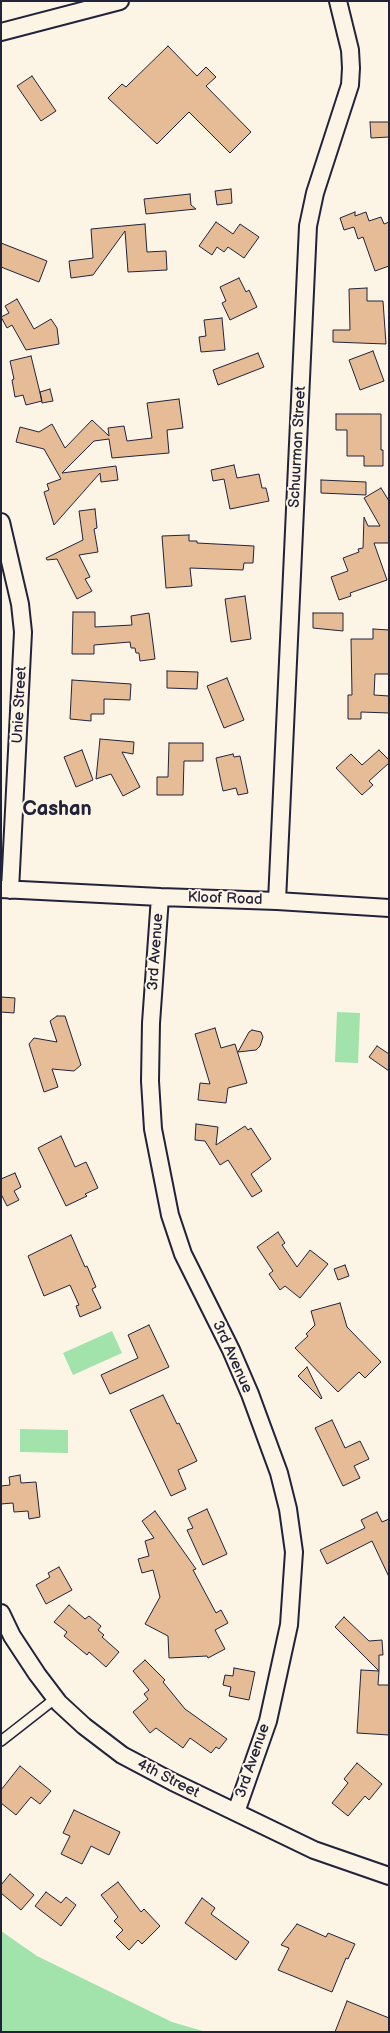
<!DOCTYPE html>
<style>
body{margin:0}
#map{position:relative;width:390px;height:2033px;overflow:hidden;background:#fcf5e5;font-family:"Balsamiq Sans",sans-serif}
canvas{display:block}
.frame{position:absolute;inset:0;border:2px solid #22223b;pointer-events:none}
</style>
<div id="map">
<canvas width="390" height="2033"></canvas>
<div class="frame"></div>
</div>
<script>
const c = document.querySelector('canvas').getContext('2d');
c.lineJoin = 'round';
function paint(path, color) { c.fillStyle = color; c.fill(path, 'evenodd'); }
const shape = rows => new Path2D(rows.map(r => 'M' + r).join(''));
function stroke(path, color, width, dash) { c.strokeStyle = color; c.lineWidth = width; c.lineCap = dash ? 'butt' : 'round'; c.setLineDash(dash || []); c.stroke(path); }
function write(font, color, halo, rows, align = 'center') {
  c.font = font + ' "Balsamiq Sans",sans-serif'; c.lineWidth = 4; c.setLineDash([]); c.textBaseline = 'middle'; c.strokeStyle = halo; c.fillStyle = color; for (const [text, x, y, turn = 0] of rows) {
    c.save(); c.translate(x, y); c.rotate((+turn || 0) * Math.PI / 180); c.textAlign = isNaN(turn) ? turn : align; if (halo) c.strokeText(text, 0, 0); c.fillText(text, 0, 0); c.restore();
  }
}
paint(shape([
 [337,1012,360,1013,358,1063,335,1062],
 [112,1331,122,1353,73,1375,63,1353],
 [20,1429,68,1430,68,1453,20,1452],
 [1,1931,37,1956,172,2022,206,2032,1,2032]
]), '#a2e2ab');
const building = shape([
 [168,46,197,76,206,67,216,77,206,86,251,132,230,153,189,112,157,144,108,98,122,84,126,87,168,46],
 [32,76,56,111,41,121,17,86,32,76],
 [370,122,389,122,389,137,371,138,370,122],
 [231,189,232,203,217,205,215,191,231,189],
 [190,194,191,205,196,209,146,214,144,199,190,194],
 [355,212,355,216,366,212,369,221,381,217,384,224,389,222,389,266,375,271,363,237,358,239,354,227,344,230,340,218,355,212],
 [216,222,233,234,240,224,259,237,244,258,228,247,224,252,217,247,212,255,199,246,216,222],
 [145,224,147,252,166,251,167,270,128,272,125,231,93,275,71,278,69,261,93,258,91,229,145,224],
 [1,243,47,261,39,282,1,267,1,243],
 [239,278,246,292,249,290,257,307,230,320,222,303,226,301,220,287,239,278],
 [367,288,367,301,383,301,386,344,333,342,333,330,350,330,349,289,367,288],
 [17,299,34,329,51,319,57,328,59,344,26,350,12,325,7,328,1,317,9,313,5,306,17,299],
 [222,318,225,350,201,352,199,337,206,336,204,320,222,318],
 [373,351,384,381,360,390,349,360,373,351],
 [258,353,264,367,218,385,213,370,258,353],
 [31,356,42,401,26,405,23,395,15,397,12,380,14,379,10,361,31,356],
 [50,389,53,401,42,403,40,392,50,389],
 [179,399,183,428,167,430,169,453,112,458,109,439,94,441,62,473,116,466,118,480,101,482,100,473,54,525,44,492,49,490,47,484,61,479,44,449,16,442,20,427,39,432,52,424,65,448,92,420,109,436,108,428,124,426,127,441,152,438,147,403,179,399],
 [336,414,381,414,381,450,383,450,383,466,364,466,364,456,347,456,347,430,336,430,336,414],
 [234,465,237,478,259,474,262,488,266,488,269,501,230,509,224,479,213,481,211,470,234,465],
 [321,480,366,482,366,495,321,493,321,480],
 [381,488,389,501,389,543,374,543,387,580,350,593,351,596,339,600,331,577,348,571,343,558,359,552,358,549,363,548,364,517,368,526,380,526,364,498,381,488],
 [95,509,97,528,94,529,98,552,79,555,90,577,85,579,92,591,77,599,57,559,47,560,46,558,83,540,79,511,95,509],
 [189,535,189,541,197,541,197,543,254,546,253,563,244,563,243,570,190,568,192,586,166,588,162,536,189,535],
 [245,596,251,639,231,642,225,599,245,596],
 [73,612,95,612,95,627,132,625,131,616,149,613,155,659,140,661,139,653,136,653,135,648,131,648,130,642,94,645,94,654,72,654,73,612],
 [313,613,343,613,343,631,313,628,313,613],
 [373,629,389,630,389,674,375,674,374,695,389,696,389,713,361,712,361,719,348,719,348,695,352,695,351,639,373,639,373,629],
 [167,671,198,672,197,689,167,688,167,671],
 [227,678,244,720,224,728,207,686,227,678],
 [72,680,131,684,130,700,104,699,104,714,91,714,91,721,70,719,72,680],
 [100,739,134,742,133,754,122,752,140,787,123,796,111,774,96,779,100,739],
 [169,743,203,743,203,761,184,761,183,795,157,795,157,777,168,777,169,743],
 [82,750,93,780,76,787,64,757,82,750],
 [379,750,389,760,389,763,369,781,373,785,362,795,336,768,351,754,362,765,379,750],
 [233,754,234,757,240,756,248,793,238,795,236,788,223,791,216,758,233,754],
 [1,997,15,998,14,1013,1,1012,1,997],
 [57,1016,65,1016,81,1065,74,1071,52,1069,58,1087,44,1092,29,1044,34,1038,57,1042,50,1021,57,1016],
 [215,1028,221,1048,235,1044,247,1083,228,1088,226,1103,198,1100,200,1083,210,1084,195,1034,215,1028],
 [252,1030,261,1032,263,1037,260,1046,256,1050,238,1052,249,1032,252,1030],
 [377,1046,389,1054,389,1071,369,1057,377,1046],
 [196,1124,218,1127,216,1145,245,1126,248,1130,251,1128,271,1159,251,1174,262,1191,252,1197,228,1160,220,1165,205,1141,195,1140,196,1124],
 [61,1136,75,1167,86,1162,98,1188,85,1194,87,1196,66,1206,38,1148,61,1136],
 [15,1173,21,1187,14,1191,19,1200,7,1206,1,1194,1,1179,15,1173],
 [278,1232,285,1243,282,1245,297,1267,310,1250,328,1264,300,1298,285,1286,280,1290,269,1274,273,1271,257,1247,278,1232],
 [71,1235,85,1267,87,1266,96,1287,92,1289,101,1308,80,1317,76,1306,79,1305,70,1285,44,1296,28,1256,71,1235],
 [345,1265,349,1276,338,1280,334,1269,345,1265],
 [340,1303,347,1327,381,1362,365,1378,359,1372,338,1392,295,1348,308,1336,306,1334,315,1325,311,1311,340,1303],
 [149,1325,169,1367,110,1394,101,1375,138,1358,128,1335,149,1325],
 [307,1367,322,1398,321,1399,298,1376,307,1367],
 [163,1395,177,1424,179,1423,197,1461,178,1470,186,1489,171,1496,130,1410,163,1395],
 [332,1420,345,1448,360,1441,369,1459,354,1466,360,1478,343,1486,315,1428,332,1420],
 [20,1475,21,1483,36,1482,40,1517,29,1519,28,1511,14,1512,13,1503,1,1504,1,1486,10,1485,9,1477,20,1475],
 [207,1509,227,1554,203,1565,187,1530,193,1528,188,1518,207,1509],
 [155,1511,196,1569,193,1570,216,1613,221,1610,228,1623,215,1630,225,1649,208,1658,207,1656,169,1658,168,1636,145,1624,160,1597,153,1570,142,1573,138,1559,149,1556,145,1541,154,1538,142,1521,155,1511],
 [377,1512,382,1522,389,1519,389,1577,372,1541,327,1564,320,1550,365,1528,361,1520,377,1512],
 [59,1567,72,1590,46,1604,36,1585,50,1577,48,1573,59,1567],
 [69,1605,85,1619,89,1616,101,1626,98,1630,104,1635,102,1637,119,1652,106,1667,89,1652,87,1655,64,1636,67,1632,54,1622,69,1605],
 [344,1617,369,1641,382,1640,383,1655,379,1655,379,1671,335,1627,344,1617],
 [145,1660,165,1680,163,1682,185,1709,227,1739,219,1749,216,1747,211,1753,190,1738,183,1748,156,1728,150,1733,133,1712,148,1699,144,1694,149,1690,133,1671,145,1660],
 [234,1668,255,1672,249,1700,229,1696,231,1687,223,1685,225,1675,233,1676,234,1668],
 [361,1670,379,1671,378,1685,389,1685,389,1735,357,1733,361,1670],
 [357,1763,382,1784,369,1800,365,1796,348,1816,332,1803,348,1783,344,1779,357,1763],
 [20,1766,51,1791,40,1804,31,1797,16,1815,1,1803,1,1790,20,1766],
 [74,1810,120,1832,109,1855,91,1846,82,1864,61,1854,70,1836,63,1833,74,1810],
 [10,1874,34,1895,21,1910,1,1893,1,1885,10,1874],
 [118,1882,141,1912,144,1909,160,1926,142,1944,138,1940,129,1950,116,1937,123,1930,114,1921,118,1917,101,1895,118,1882],
 [46,1892,61,1903,66,1897,76,1905,61,1926,35,1906,46,1892],
 [202,1898,215,1908,211,1914,249,1942,236,1960,185,1923,202,1898],
 [297,1924,326,1937,328,1933,355,1944,348,1959,346,1958,332,1992,278,1970,289,1948,281,1945,297,1924],
 [347,2001,389,2018,389,2032,335,2032,347,2001]
]);
paint(building, '#e6bc96');
stroke(building, '#22223b', 1);
const service = shape([
 [1,1741,56,1698]
]);
const minor = shape([
 [1,32,120,1],
 [1,522,20,604,23,632,10,890],
 [1,889,160,897,277,901,389,908],
 [160,897,151,1023,150,1081,153,1129,170,1215,183,1254,231,1350,250,1394,279,1473,288,1509,294,1552,289,1625,268,1721,236,1812],
 [277,901,308,226,315,193,350,85,351,68,350,50,338,1],
 [1,1613,12,1636,37,1674,59,1703,84,1726,122,1755,173,1782,314,1850,389,1876]
]);
stroke(service, '#22223b', 12);
stroke(minor, '#22223b', 20);
stroke(service, '#fcf5e5', 9);
stroke(minor, '#fcf5e5', 16);
write('15px', '#22223b', '#fcf5e5', [
 ["Schuurman Street",298,447,-87],
 ["Unie Street",20,705,-87],
 ["Kloof Road",225,899,2],
 ["3rd Avenue",156,952,-86],
 ["3rd Avenue",232,1357,66],
 ["3rd Avenue",253,1761,-71],
 ["4th Street",168,1779,27]
]);
write('bold 20px', '#22223b', '#fcf5e5', [
 ["Cashan",57,810]
]);
</script>
